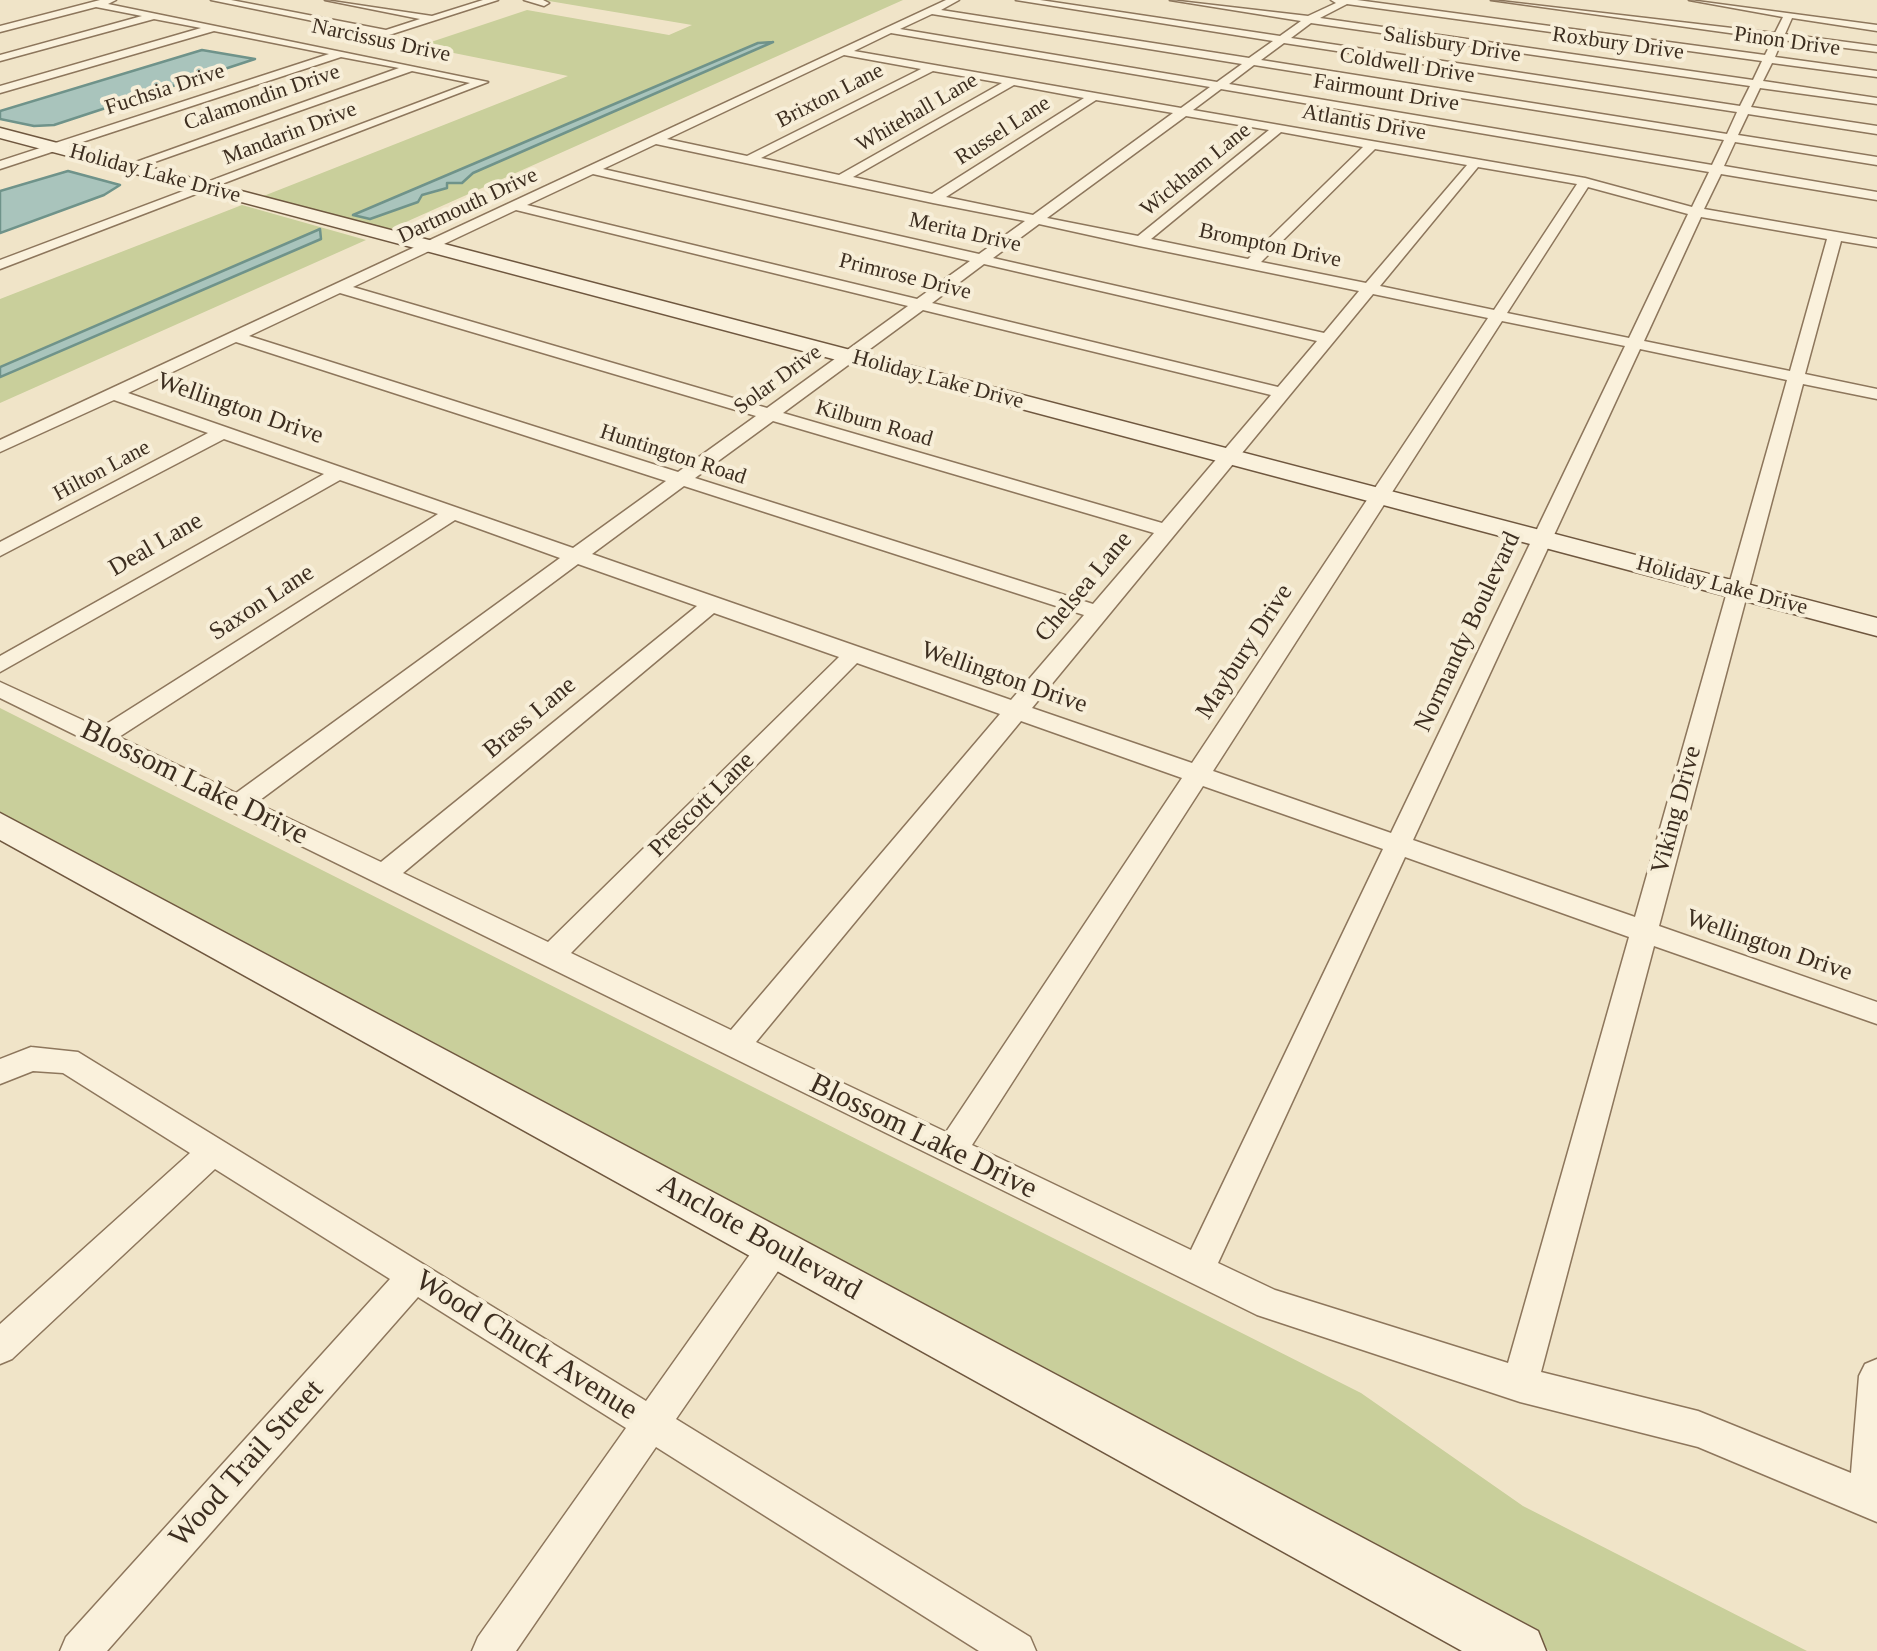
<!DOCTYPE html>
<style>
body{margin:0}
canvas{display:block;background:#f0e4c8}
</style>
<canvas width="1877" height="1651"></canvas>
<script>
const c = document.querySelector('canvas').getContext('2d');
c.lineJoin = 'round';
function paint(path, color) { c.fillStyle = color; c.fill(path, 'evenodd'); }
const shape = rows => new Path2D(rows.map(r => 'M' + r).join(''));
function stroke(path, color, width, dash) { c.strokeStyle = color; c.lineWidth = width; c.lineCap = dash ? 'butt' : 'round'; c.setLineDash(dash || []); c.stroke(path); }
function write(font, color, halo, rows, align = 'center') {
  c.font = font + ' "Times New Roman",serif'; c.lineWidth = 8; c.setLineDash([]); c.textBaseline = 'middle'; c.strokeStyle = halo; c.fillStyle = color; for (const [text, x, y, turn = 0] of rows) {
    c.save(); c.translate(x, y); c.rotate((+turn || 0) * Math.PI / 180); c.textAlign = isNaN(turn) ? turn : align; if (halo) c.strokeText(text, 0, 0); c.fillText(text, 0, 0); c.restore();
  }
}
paint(shape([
 [543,0,903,0,388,230,261,197,568,76,419,46,527,10,669,35,692,25],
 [242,205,366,240,0,403,0,299],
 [0,708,1361,1393,1523,1506,1807,1651,1550,1651,0,816]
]), '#c9cf9b');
const water = shape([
 [773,42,473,173,462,183,447,183,447,188,422,195,418,202,370,219,353,215,758,43,773,42],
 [202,50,255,59,54,125,34,126,0,119,0,111,202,50],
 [68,171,120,185,104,195,0,233,0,191,68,171],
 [320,229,321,239,0,377,0,367,320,229]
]);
paint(water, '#a9c4bc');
stroke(water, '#6f938a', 2.5);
const street = shape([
 [100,0,116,0,108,4,488,82,0,269,0,260,470,83,412,71,132,170,122,167,399,68,341,57,0,169,0,161,329,54,214,31,0,93,0,86,201,28,154,19,0,61,0,55,142,16,96,7,0,32,0,26,100,0],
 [211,0,231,0,386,30,420,19,325,0,432,16,483,0,498,0,386,36,211,0],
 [524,0,543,0,549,3,544,6,524,0],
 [946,0,959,0,941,10,1249,58,1273,41,1016,0,1040,0,1280,36,1301,21,1170,0,1308,16,1336,3,1331,0,1357,0,1765,55,1773,39,1491,0,1775,33,1783,17,1689,0,1877,25,1877,31,1792,18,1785,34,1877,46,1877,52,1782,40,1775,57,1877,71,1877,77,1772,63,1763,81,1877,98,1877,104,1760,88,1751,107,1877,126,1877,134,1748,114,1738,135,1877,157,1877,165,1735,142,1724,166,1877,192,1877,200,1721,174,1704,209,1877,239,1877,247,1841,241,1805,374,1877,389,1877,399,1803,384,1659,926,1877,1002,1877,1024,1654,946,1541,1372,1698,1411,1851,1473,1859,1376,1865,1364,1877,1359,1877,1522,1698,1447,1520,1402,1257,1315,0,698,0,682,100,728,438,514,340,480,0,672,0,656,324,474,224,439,0,556,0,542,208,433,114,400,0,452,0,440,946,0],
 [1347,4,1762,61,1753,80,1320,18,1347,4],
 [932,14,1242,64,1217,82,900,29,932,14],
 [1311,23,1750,86,1740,106,1291,38,1311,23],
 [891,33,1210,87,1181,108,854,51,891,33],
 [1284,43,1737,112,1727,134,1261,60,1284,43],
 [844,55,921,69,747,156,667,139,844,55],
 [1254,65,1724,140,1712,165,1229,84,1254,65],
 [933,71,1002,83,839,175,761,158,933,71],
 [1014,85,1084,98,932,194,853,177,1014,85],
 [1221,89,1709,172,1692,207,1585,178,1193,110,1221,89],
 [1096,100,1173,113,1033,215,946,197,1096,100],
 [1186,116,1269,130,1138,236,1047,218,1186,116],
 [1281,132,1363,147,1248,259,1151,239,1281,132],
 [656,144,933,203,1025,221,979,254,603,169,656,144],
 [1375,149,1467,165,1366,283,1261,262,1375,149],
 [1478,167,1577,184,1494,310,1380,286,1478,167],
 [593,174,970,261,917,299,527,205,593,174],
 [1588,187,1688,214,1629,338,1507,313,1588,187],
 [516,210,908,306,767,408,353,287,516,210],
 [1701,217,1827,239,1790,371,1644,341,1701,217],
 [1039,224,1139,246,1359,291,1324,333,993,258,1039,224],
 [984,264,1317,341,1278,387,932,303,984,264],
 [340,293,756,416,678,472,249,336,340,293],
 [1373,294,1488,318,1192,763,1032,708,1373,294],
 [923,310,1271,395,1162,523,783,413,923,310],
 [1502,321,1625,346,1391,833,1213,771,1502,321],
 [236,342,666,481,573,548,128,393,236,342],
 [1640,349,1787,380,1635,917,1413,840,1640,349],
 [773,421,1154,533,1093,604,695,478,773,421],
 [684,486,1084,615,1011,700,592,554,684,486],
 [455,520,560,558,236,793,119,737,455,520],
 [578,564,697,606,381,862,256,803,578,564],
 [714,613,839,657,548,942,403,873,714,613],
 [857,663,1000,714,731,1030,571,953,857,663],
 [1021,721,1182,778,946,1132,756,1042,1021,721],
 [1203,786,1383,849,1191,1250,972,1145,1203,786],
 [1405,857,1629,937,1508,1363,1275,1290,1218,1263,1405,857],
 [31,1047,78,1052,646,1401,763,1236,775,1232,787,1236,791,1247,787,1258,676,1419,1030,1637,1036,1651,979,1651,656,1447,516,1651,472,1651,478,1637,626,1428,418,1297,107,1651,60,1651,66,1637,390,1279,215,1169,12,1359,0,1364,0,1324,190,1153,63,1073,33,1071,0,1084,0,1059,31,1047]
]);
const secondary = shape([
 [0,128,1877,618,1877,636,0,138,0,128],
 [0,813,1538,1631,1546,1651,1462,1651,0,840,0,813]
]);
stroke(street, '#8d765c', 3);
stroke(secondary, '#6f573f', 3);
paint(street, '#faf1dc');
paint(secondary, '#faf1dc');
write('22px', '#3d2e20', '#f7eed8', [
 ["Narcissus Drive",381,41,12],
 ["Pinon Drive",1787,42,8],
 ["Roxbury Drive",1618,44,8],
 ["Salisbury Drive",1452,45,9],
 ["Coldwell Drive",1407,66,9],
 ["Fuchsia Drive",165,90,-18],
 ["Fairmount Drive",1386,93,9],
 ["Brixton Lane",830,96,-27],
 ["Calamondin Drive",262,98,-19],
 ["Whitehall Lane",917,113,-30],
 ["Atlantis Drive",1364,123,10],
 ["Russel Lane",1003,131,-33],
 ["Mandarin Drive",290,134,-21],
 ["Wickham Lane",1196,170,-39],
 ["Holiday Lake Drive",155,174,15],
 ["Dartmouth Drive",468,206,-25],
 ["Merita Drive",965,233,13],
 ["Brompton Drive",1270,246,12],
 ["Primrose Drive",905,277,14],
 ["Solar Drive",778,380,-36],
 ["Holiday Lake Drive",938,380,15],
 ["Kilburn Road",874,424,16],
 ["Huntington Road",673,455,18],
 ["Hilton Lane",102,471,-28],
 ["Holiday Lake Drive",1722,586,15]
]);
write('25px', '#3d2e20', '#f7eed8', [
 ["Wellington Drive",240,409,19],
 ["Deal Lane",156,545,-30],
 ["Chelsea Lane",1084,587,-50],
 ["Saxon Lane",262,603,-33],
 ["Normandy Boulevard",1468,632,-65],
 ["Maybury Drive",1245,652,-57],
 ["Wellington Drive",1004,678,19],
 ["Brass Lane",530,718,-40],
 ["Prescott Lane",702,805,-45],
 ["Viking Drive",1677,810,-75],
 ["Wellington Drive",1769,946,19]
]);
write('30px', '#3d2e20', '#f7eed8', [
 ["Blossom Lake Drive",194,783,26],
 ["Blossom Lake Drive",923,1137,26],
 ["Anclote Boulevard",759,1238,29],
 ["Wood Chuck Avenue",526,1346,32],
 ["Wood Trail Street",247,1464,-48]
]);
</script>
